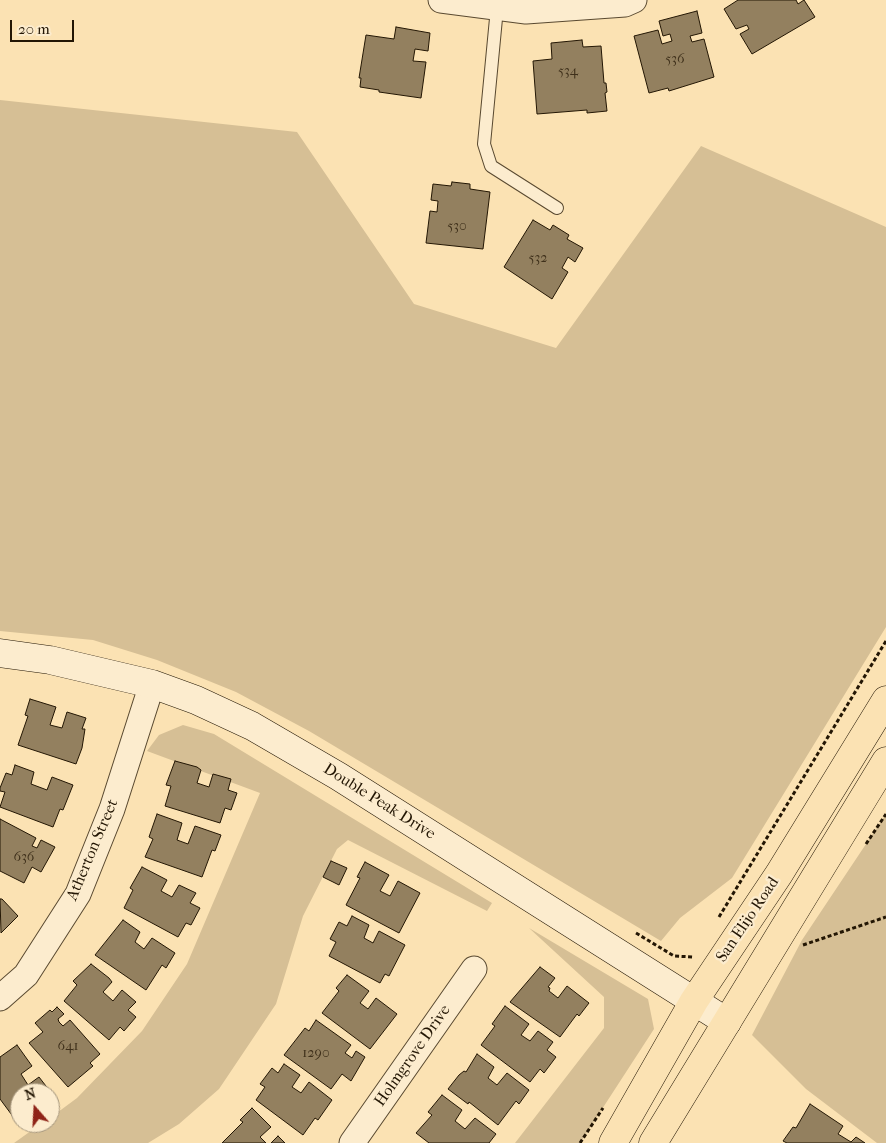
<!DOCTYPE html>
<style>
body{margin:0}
#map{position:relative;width:886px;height:1143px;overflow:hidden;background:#fbe2b3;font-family:"IM FELL French Canon",serif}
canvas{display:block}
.north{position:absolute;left:10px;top:1083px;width:50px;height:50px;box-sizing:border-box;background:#fcecce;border:1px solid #a5967d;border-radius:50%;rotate:341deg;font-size:14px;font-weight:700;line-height:20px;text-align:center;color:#231604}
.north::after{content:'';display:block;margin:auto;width:18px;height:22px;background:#8f2418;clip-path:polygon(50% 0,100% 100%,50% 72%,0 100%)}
.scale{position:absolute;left:10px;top:20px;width:64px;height:22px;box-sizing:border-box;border:2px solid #231604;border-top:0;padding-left:6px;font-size:15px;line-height:18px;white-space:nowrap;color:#231604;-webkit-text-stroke:4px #fcecce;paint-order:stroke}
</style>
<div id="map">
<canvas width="886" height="1143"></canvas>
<div class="north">N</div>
<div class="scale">20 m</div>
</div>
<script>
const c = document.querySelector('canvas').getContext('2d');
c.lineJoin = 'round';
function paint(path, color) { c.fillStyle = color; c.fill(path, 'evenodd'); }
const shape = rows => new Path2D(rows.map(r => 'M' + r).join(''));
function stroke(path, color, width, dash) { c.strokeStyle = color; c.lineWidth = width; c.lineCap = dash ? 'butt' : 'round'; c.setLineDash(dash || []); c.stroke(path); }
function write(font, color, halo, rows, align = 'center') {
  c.font = font + ' "IM FELL French Canon",serif'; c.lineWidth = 4.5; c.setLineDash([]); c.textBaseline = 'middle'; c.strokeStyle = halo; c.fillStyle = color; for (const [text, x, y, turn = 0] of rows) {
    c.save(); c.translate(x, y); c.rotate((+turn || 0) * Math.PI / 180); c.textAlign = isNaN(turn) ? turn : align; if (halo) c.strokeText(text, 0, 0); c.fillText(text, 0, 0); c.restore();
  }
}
paint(shape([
 [0,100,297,132,414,304,556,348,701,146,886,227,886,627,732,878,680,918,661,941,309,731,236,692,157,660,93,640,0,631],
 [183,725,214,734,492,903,487,911,348,840,337,849,303,916,276,1004,219,1089,179,1124,148,1143,14,1143,42,1123,50,1123,50,1118,77,1098,142,1031,187,964,260,793,147,751,159,735],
 [886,814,886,1143,877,1143,806,1089,752,1035,802,940],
 [529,928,648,999,654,1029,580,1143,515,1143,604,1028,604,997]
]), '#d6bf95');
const building = shape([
 [738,0,796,0,798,4,804,0,815,17,752,54,740,34,749,29,747,25,736,29,724,9,738,0],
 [697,11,702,33,690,36,692,42,704,39,714,77,669,91,668,88,649,93,634,36,658,30,662,44,672,41,670,34,663,36,659,21,697,11],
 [396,27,430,33,428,51,415,49,413,61,426,62,421,98,379,92,379,90,360,87,361,78,359,78,366,35,394,39,396,27],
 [582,40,583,47,601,46,604,83,606,83,607,92,605,93,607,111,587,113,587,110,537,114,533,61,552,59,551,43,582,40],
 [452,182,470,184,470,189,490,192,483,249,426,243,430,211,437,212,438,201,431,200,433,184,451,186,452,182],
 [533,220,550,230,553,225,569,235,567,239,583,248,575,262,568,257,562,268,568,272,552,299,504,267,533,220],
 [30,699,56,707,50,725,62,728,67,712,86,718,82,729,85,729,82,748,76,764,18,745,28,716,25,715,30,699],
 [175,761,197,767,201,770,197,783,209,787,213,774,231,779,228,790,237,793,231,810,225,808,220,823,165,806,171,786,166,785,175,761],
 [15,765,34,772,31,784,47,790,52,777,73,785,63,810,60,809,53,827,0,807,5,792,0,791,0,788,6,773,12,775,15,765],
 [157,814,182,823,177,840,188,844,195,826,221,835,215,851,212,850,202,877,145,857,153,839,149,837,157,814],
 [0,819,36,838,32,846,37,848,41,840,55,847,41,872,32,867,24,883,0,871,0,819],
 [331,861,347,868,339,885,323,877,331,861],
 [365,862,389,875,380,891,390,896,398,881,420,893,399,933,346,905,360,878,357,877,365,862],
 [142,867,167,880,161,891,172,897,179,885,196,893,190,903,200,908,191,925,186,923,178,937,124,908,133,890,130,888,142,867],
 [0,899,2,899,18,916,1,933,0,899],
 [352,916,369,925,364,938,373,943,379,931,405,945,389,976,385,974,380,983,329,956,336,942,330,939,339,922,347,926,352,916],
 [123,920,140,932,135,942,144,949,152,938,175,953,166,968,162,965,146,990,95,955,123,920],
 [91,964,109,978,112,982,103,992,113,1001,122,990,136,1002,128,1010,136,1017,124,1031,120,1027,109,1040,64,1001,77,985,73,981,91,964],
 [540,967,555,978,548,987,550,988,549,991,558,998,567,986,589,1003,579,1016,577,1014,560,1037,510,1002,540,967],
 [347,975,369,991,360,1003,368,1009,376,998,397,1014,370,1049,322,1013,339,991,336,988,347,975],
 [505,1006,529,1024,521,1035,530,1041,538,1031,553,1042,547,1050,556,1057,544,1073,540,1069,530,1082,481,1045,495,1026,492,1024,505,1006],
 [57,1007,64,1014,58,1019,59,1022,63,1026,70,1020,100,1054,90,1063,93,1066,68,1087,29,1043,43,1032,35,1023,50,1010,52,1012,57,1007],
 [316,1020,351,1045,345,1053,352,1058,356,1051,365,1057,351,1081,342,1074,331,1089,284,1055,305,1028,309,1031,316,1020],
 [17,1045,32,1066,21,1074,28,1085,39,1077,56,1099,50,1103,50,1093,20,1093,20,1120,17,1122,0,1099,0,1057,17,1045],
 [477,1054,494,1067,488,1078,497,1085,507,1073,529,1090,519,1104,516,1101,498,1125,469,1102,468,1104,448,1089,459,1075,464,1071,466,1072,477,1054],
 [284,1064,300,1075,292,1087,301,1093,309,1082,332,1100,318,1120,315,1118,303,1135,256,1100,265,1087,260,1084,272,1068,278,1073,284,1064],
 [442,1095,462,1110,455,1121,465,1129,475,1118,496,1134,489,1143,429,1143,416,1133,432,1115,428,1112,442,1095],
 [810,1104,843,1126,838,1134,851,1142,856,1137,865,1143,787,1143,783,1141,793,1127,796,1128,810,1104],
 [252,1108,271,1127,260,1137,266,1143,222,1143,243,1122,240,1120,252,1108],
 [278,1136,285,1143,271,1143,278,1136]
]);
paint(building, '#93805f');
stroke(building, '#231604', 1);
const lane = shape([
 [497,8,484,144,491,166,557,208]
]);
const street = shape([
 [441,0,526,11,625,4,634,0],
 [0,998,26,975,78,894,112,809,152,684],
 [352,1143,474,969]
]);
const secondary = shape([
 [0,653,50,660,152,684,196,700,252,726,338,776,727,1022]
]);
const primary = shape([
 [613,1143,694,1001,779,874,886,700],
 [653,1143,886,761]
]);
stroke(lane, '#594930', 14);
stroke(street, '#594930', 27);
stroke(secondary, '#231604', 29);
stroke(primary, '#231604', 29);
stroke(shape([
 [866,844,886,814],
 [719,917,886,641],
 [636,933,674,956,694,957],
 [803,945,886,917],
 [580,1143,603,1108]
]), '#231604', 3, [4, 2.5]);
stroke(lane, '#fcecce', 12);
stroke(street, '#fcecce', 25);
stroke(secondary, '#fcecce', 28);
stroke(primary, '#fbe2b3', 28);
write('14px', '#3f301b', null, [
 ["536",675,60],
 ["534",568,72],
 ["530",457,227],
 ["532",538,259],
 ["636",24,858],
 ["641",68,1047],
 ["1290",316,1054]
]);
write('16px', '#231604', '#fcecce', [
 ["Double Peak Drive",379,802,32],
 ["Atherton Street",93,850,-67],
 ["San Elijo Road",748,920,-56],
 ["Holmgrove Drive",413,1056,-55]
]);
</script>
